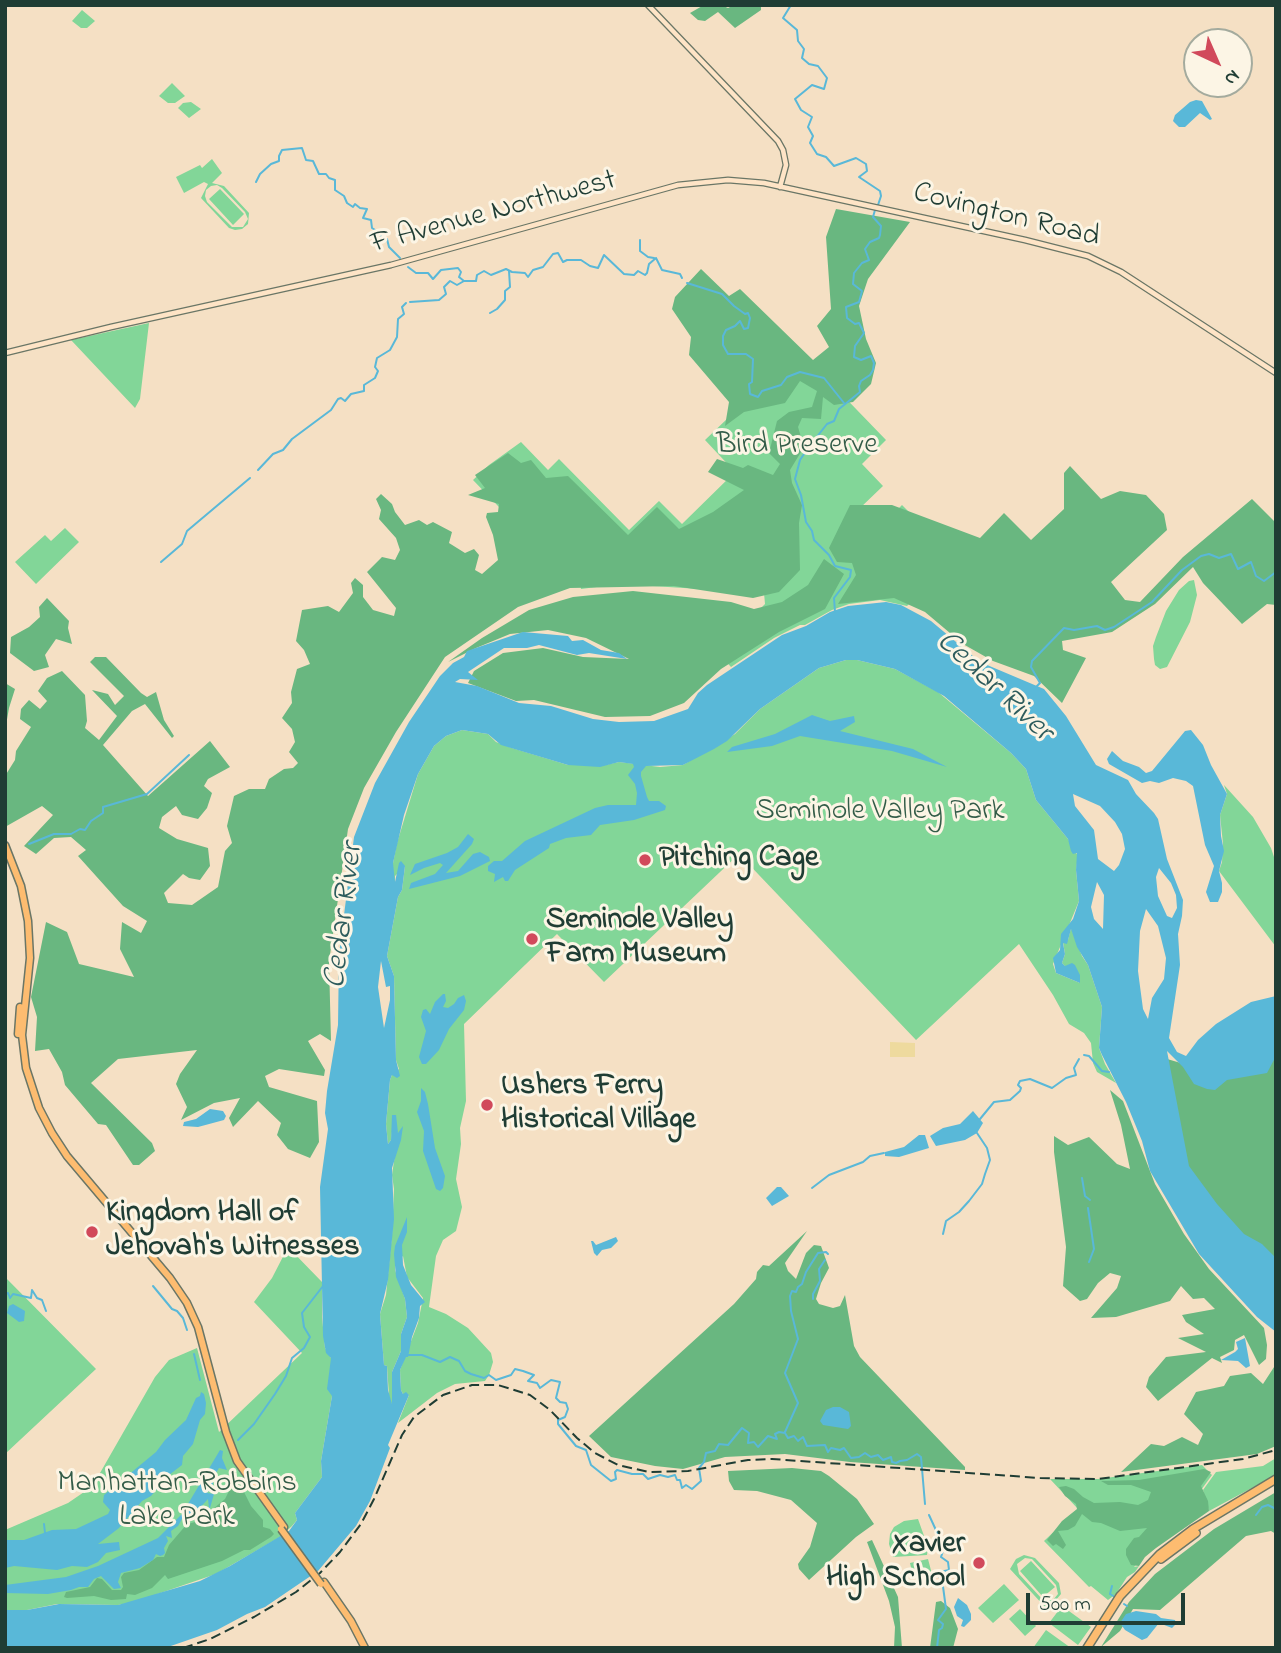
<!DOCTYPE html>
<style>
body{margin:0}
#map{position:relative;width:1281px;height:1653px;overflow:hidden;background:#f5e0c4;font-family:"Indie Flower",sans-serif}
canvas{display:block}
.frame{position:absolute;inset:0;border:7px solid #1f3d34;pointer-events:none}
.north{position:absolute;left:1183px;top:28px;width:70px;height:70px;box-sizing:border-box;background:#fcf5e5;border:2px solid #a4ab9e;border-radius:50%;rotate:136deg;font-size:19px;font-weight:700;line-height:28px;text-align:center;color:#1f3d34}
.north::after{content:'';display:block;margin:auto;width:24px;height:32px;background:#d1495b;clip-path:polygon(50% 0,100% 100%,50% 72%,0 100%)}
.scale{position:absolute;left:1026px;top:1593px;width:159px;height:32px;box-sizing:border-box;border:4px solid #1f3d34;border-top:0;padding-left:9px;font-size:21px;line-height:24px;white-space:nowrap;color:#1f3d34;-webkit-text-stroke:5px #fcf5e5;paint-order:stroke}
</style>
<div id="map">
<canvas width="1281" height="1653"></canvas>
<div class="frame"></div>
<div class="north">N</div>
<div class="scale">500 m</div>
</div>
<script>
const c = document.querySelector('canvas').getContext('2d');
c.lineJoin = 'round';
function paint(path, color) { c.fillStyle = color; c.fill(path, 'evenodd'); }
const shape = rows => new Path2D(rows.map(r => 'M' + r).join(''));
function stroke(path, color, width, dash) { c.strokeStyle = color; c.lineWidth = width; c.lineCap = dash ? 'butt' : 'round'; c.setLineDash(dash || []); c.stroke(path); }
function write(font, color, halo, rows, align = 'center') {
  c.font = font + ' "Indie Flower",sans-serif'; c.lineWidth = 6; c.setLineDash([]); c.textBaseline = 'middle'; c.strokeStyle = halo; c.fillStyle = color; for (const [text, x, y, turn = 0] of rows) {
    c.save(); c.translate(x, y); c.rotate((+turn || 0) * Math.PI / 180); c.textAlign = isNaN(turn) ? turn : align; if (halo) c.strokeText(text, 0, 0); c.fillText(text, 0, 0); c.restore();
  }
}
paint(shape([
 [82,10,95,21,87,28,81,28,72,21],
 [172,83,185,96,175,103,168,103,159,96],
 [191,102,201,109,189,118,178,108,183,103],
 [212,159,222,173,212,183,224,186,249,213,248,224,242,229,235,230,229,228,201,198,208,184,204,182,184,193,176,177,200,165,202,168],
 [217,185,222,188,245,212,248,219,243,227,232,227,207,202,205,196,206,190,211,186],
 [220,189,244,214,233,225,209,199],
 [149,323,140,399,135,408,71,340],
 [799,350,886,440,862,464,883,486,859,509,891,516,902,505,944,547,941,572,907,606,880,600,849,604,832,610,805,625,800,625,774,638,731,667,717,652,765,604,764,593,620,584,581,589,578,571,549,559,473,480,489,465,521,442,548,470,559,459,629,530,659,501,682,524,735,472,705,440],
 [65,528,79,542,36,584,15,562,45,535,51,541],
 [1194,580,1197,595,1190,622,1167,667,1160,669,1155,665,1154,659,1153,646,1156,637,1166,611,1179,590,1189,581],
 [846,660,857,660,895,669,938,692,1011,753,1026,769,1036,800,1068,839,1078,856,1076,870,1079,901,1053,964,1056,973,1080,983,1062,963,1065,954,1063,942,1068,940,1071,928,1082,956,1088,965,1102,1007,1099,1048,1105,1064,1116,1083,1097,1072,1093,1063,1091,1043,1084,1033,1069,1024,1053,995,1019,944,916,1040,739,854,604,982,557,934,464,1024,466,1101,460,1128,461,1144,456,1179,462,1207,456,1231,443,1240,436,1256,429,1307,446,1314,468,1328,491,1353,493,1362,489,1375,485,1381,455,1384,437,1393,398,1423,409,1395,403,1394,401,1390,400,1370,418,1323,423,1298,407,1277,403,1256,395,1263,395,1270,405,1299,407,1317,401,1334,401,1351,392,1372,392,1406,389,1396,387,1366,384,1365,380,1314,386,1295,392,1235,394,1189,392,1175,398,1134,393,1123,391,1140,388,1144,386,1124,390,1080,392,1075,399,1069,396,1060,394,976,387,956,398,897,402,890,405,866,395,876,395,882,393,882,393,863,397,843,418,774,434,746,446,736,462,730,488,734,496,742,512,748,568,765,605,765,619,762,660,767,683,765,735,734,760,709,819,668],
 [1224,785,1253,817,1271,848,1276,863,1276,947,1219,871,1222,862,1223,844,1220,815,1227,794],
 [288,1247,322,1282,322,1317,325,1348,331,1358,332,1396,321,1461,322,1477,295,1513,297,1520,292,1526,280,1537,216,1574,134,1602,118,1605,57,1604,27,1610,5,1610,5,1530,68,1503,87,1490,100,1473,155,1377,169,1360,197,1348,219,1432,302,1353,254,1302,272,1278],
 [5,1277,96,1369,5,1454],
 [1276,1458,1276,1475,1209,1511,1203,1490,1216,1472,1263,1466],
 [1202,1465,1212,1475,1188,1508,1134,1567,1139,1566,1135,1572,1127,1577,1116,1594,1108,1600,1091,1586,1089,1587,1044,1541,1078,1509,1050,1479,1098,1479],
 [918,1519,928,1547,927,1555,893,1557,889,1544,890,1534,894,1527,904,1521],
 [1024,1555,1035,1558,1059,1583,1061,1594,1055,1601,1047,1604,1045,1607,1010,1569,1016,1559],
 [1025,1558,1032,1559,1056,1585,1058,1594,1053,1600,1043,1600,1019,1574,1017,1564],
 [928,1559,933,1578,921,1579,912,1572,910,1563],
 [1031,1561,1055,1587,1043,1597,1020,1571],
 [1004,1584,1019,1600,993,1623,978,1608],
 [1062,1606,1091,1627,1078,1645,1049,1623],
 [1020,1609,1036,1626,1025,1636,1009,1619],
 [1046,1630,1071,1648,1033,1648]
]), '#82d698');
paint(shape([
 [704,5,721,5,728,8,734,5,761,5,761,10,735,28,718,12,705,21,698,20,690,13],
 [836,209,910,222,868,279,859,306,866,339,876,363,871,384,853,402,834,405,823,397,821,419,802,418,798,427,804,447,790,470,792,483,802,505,799,523,800,570,779,592,753,598,674,586,570,588,518,607,445,657,396,732,364,788,348,829,329,962,331,1041,320,1034,308,1041,325,1070,324,1076,279,1069,265,1076,269,1087,317,1101,319,1142,310,1158,288,1149,277,1135,281,1123,258,1101,233,1127,229,1118,240,1098,214,1103,181,1120,187,1107,176,1084,180,1074,197,1050,118,1059,91,1083,152,1143,155,1151,139,1165,133,1165,106,1125,98,1124,65,1085,62,1072,49,1049,35,1051,37,1017,31,997,46,922,67,932,79,964,134,977,120,949,122,922,141,933,147,921,123,906,78,856,86,850,71,837,54,838,36,854,24,846,53,815,42,806,5,827,5,776,15,760,16,751,31,727,20,719,21,709,29,700,40,709,47,701,38,691,47,678,62,671,85,695,87,721,85,728,99,740,117,716,92,690,108,694,115,705,124,696,90,662,95,657,106,657,141,693,147,697,156,692,164,720,174,736,172,738,145,704,132,711,103,745,148,796,210,741,230,767,208,779,204,786,212,793,207,808,198,819,182,815,176,806,162,817,159,828,177,839,208,848,210,866,200,880,189,878,183,874,164,893,168,903,192,905,218,887,225,851,232,843,227,826,234,796,249,789,265,789,269,779,284,769,293,768,298,763,289,752,295,742,292,729,282,718,292,703,291,692,297,669,310,664,304,650,296,641,302,610,328,606,339,612,353,593,351,583,355,578,363,585,363,597,373,610,394,616,396,608,367,572,382,557,395,560,400,550,396,538,379,519,381,510,376,499,381,494,392,504,395,512,405,525,419,520,427,525,433,522,452,532,449,543,465,553,474,549,479,555,475,570,482,574,498,560,493,535,486,517,487,513,498,512,499,504,468,495,485,488,475,475,508,453,521,463,531,460,546,478,568,476,628,535,657,507,679,529,713,512,744,490,708,472,717,459,743,468,748,465,773,475,780,464,769,453,777,421,789,412,812,407,817,391,800,381,785,403,744,412,725,426,729,402,689,355,691,337,672,309,675,297,701,269,729,296,740,289,813,360,829,347,817,326,831,309,826,237],
 [1070,466,1101,499,1120,491,1146,495,1164,514,1167,530,1111,582,1125,600,1140,602,1183,557,1252,499,1276,523,1276,605,1267,604,1242,624,1203,583,1193,567,1155,604,1112,632,1062,641,1063,650,1086,658,1062,703,1034,676,993,661,963,644,925,612,894,598,838,604,856,575,852,563,837,562,829,548,850,505,892,505,980,538,1004,513,1031,540,1064,509,1064,473],
 [824,559,844,574,825,609,779,632,721,669,684,703,650,716,605,717,534,700,516,701,468,683,474,671,503,653,543,648,583,657,629,659,586,638,548,630,510,634,476,648,448,662,482,638,529,610,573,597,633,591,731,602,754,609,782,602,808,585],
 [47,598,69,621,68,628,72,644,56,639,45,655,49,667,34,671,10,653,11,637,29,627,40,617,39,607],
 [5,683,15,689,9,708,5,731],
 [1276,1032,1276,1267,1186,1177,1157,1056,1201,1069],
 [1110,1090,1123,1101,1155,1184,1184,1234,1209,1269,1264,1328,1267,1345,1266,1359,1259,1365,1244,1335,1235,1340,1234,1350,1220,1357,1222,1363,1212,1358,1158,1401,1146,1387,1149,1377,1166,1357,1206,1352,1178,1338,1204,1334,1186,1322,1182,1315,1215,1309,1204,1298,1193,1299,1181,1286,1170,1301,1116,1317,1091,1318,1117,1288,1121,1276,1110,1273,1098,1283,1087,1299,1080,1301,1063,1286,1066,1247,1054,1152,1054,1136,1068,1145,1089,1137,1117,1164,1130,1169,1121,1125],
 [807,1231,785,1263,788,1271,796,1279,806,1253,814,1245,821,1246,829,1268,821,1283,816,1299,819,1304,833,1308,840,1306,845,1295,854,1346,860,1357,965,1467,965,1470,850,1462,785,1454,725,1457,683,1469,655,1466,611,1457,589,1436,734,1304,756,1279,757,1272,763,1265,769,1266],
 [1276,1364,1276,1446,1257,1454,1121,1472,1151,1444,1164,1446,1182,1437,1198,1445,1203,1434,1184,1414,1196,1392,1224,1386,1230,1376,1251,1373,1263,1384],
 [792,1468,821,1471,829,1476,857,1499,874,1524,856,1537,809,1580,799,1569,798,1564,810,1547,817,1523,791,1500,757,1491,734,1490,729,1481,728,1471],
 [1204,1469,1211,1472,1201,1486,1208,1501,1209,1511,1156,1548,1145,1557,1139,1566,1131,1565,1126,1555,1126,1549,1134,1538,1139,1537,1147,1528,1120,1531,1101,1523,1092,1522,1082,1514,1075,1526,1068,1530,1058,1531,1066,1545,1063,1549,1056,1544,1053,1546,1047,1540,1062,1521,1077,1509,1076,1504,1065,1496,1059,1487,1066,1486,1074,1489,1083,1497,1094,1503,1120,1502,1138,1505,1148,1500,1151,1492,1131,1485,1108,1485,1101,1481,1139,1480],
 [238,1480,251,1506,263,1520,263,1527,270,1529,274,1534,271,1537,250,1550,244,1550,222,1561,168,1579,165,1575,152,1588,135,1595,127,1594,126,1599,111,1600,94,1596,67,1598,64,1597,66,1592,90,1587,97,1578,102,1579,112,1590,121,1590,123,1587,121,1577,124,1573,139,1570,157,1557,164,1557,169,1545,187,1524,208,1519,213,1509,225,1499,233,1483],
 [1276,1492,1276,1534,1271,1531,1246,1536,1160,1610,1133,1609,1120,1631,1101,1647,1129,1602,1155,1574,1214,1529],
 [872,1540,898,1597,902,1648,894,1648,895,1627,889,1601,867,1542],
 [941,1601,950,1608,958,1629,953,1648,930,1648,936,1602]
]), '#69b780');
paint(shape([
 [890,1042,915,1043,915,1057,890,1057]
]), '#eeda9e');
paint(shape([
 [1196,100,1202,101,1212,119,1210,120,1200,113,1185,127,1179,127,1173,121,1175,115,1190,102],
 [886,602,901,605,931,621,980,662,1044,689,1066,716,1096,765,1128,780,1136,794,1154,813,1158,819,1167,859,1183,900,1182,916,1178,934,1180,965,1169,1038,1177,1052,1186,1056,1198,1040,1216,1024,1251,1002,1276,996,1276,1056,1267,1073,1227,1080,1215,1090,1207,1089,1194,1084,1183,1067,1167,1051,1189,1166,1217,1204,1244,1234,1262,1244,1276,1258,1276,1332,1257,1317,1199,1254,1150,1171,1142,1141,1126,1102,1102,1055,1099,1048,1102,1007,1088,965,1077,947,1071,929,1067,944,1063,943,1065,954,1062,963,1065,966,1072,963,1075,965,1080,975,1080,983,1056,973,1053,958,1060,950,1061,934,1073,919,1079,901,1076,870,1077,853,1073,854,1071,851,1068,839,1036,800,1026,769,1011,753,944,696,895,669,857,660,846,660,819,668,760,709,727,741,714,749,683,765,646,766,641,772,641,776,647,797,649,801,659,801,666,806,665,810,634,820,600,825,591,835,566,838,550,844,549,848,515,870,508,881,505,881,503,877,494,882,495,874,488,871,488,866,494,861,502,861,525,841,595,808,608,805,636,805,637,793,635,784,628,775,634,767,633,764,619,762,600,767,568,765,501,745,488,734,462,730,446,736,434,746,418,774,404,815,393,863,395,882,399,863,401,861,405,866,402,890,398,897,387,956,394,976,396,1060,400,1076,397,1078,392,1075,390,1080,386,1124,388,1144,391,1140,392,1115,396,1115,398,1133,403,1126,401,1140,392,1168,394,1219,388,1280,380,1314,384,1365,387,1366,388,1390,392,1404,392,1372,401,1351,401,1334,407,1317,405,1299,396,1277,394,1254,395,1246,407,1217,407,1232,402,1245,403,1265,411,1285,425,1302,420,1306,419,1318,412,1337,408,1357,406,1357,400,1370,401,1390,403,1394,406,1392,409,1395,388,1445,390,1448,370,1501,356,1526,318,1571,265,1607,247,1614,217,1630,165,1648,5,1648,5,1610,27,1610,59,1604,118,1605,200,1581,230,1566,289,1531,297,1520,295,1513,322,1477,321,1461,332,1396,327,1389,331,1358,326,1353,323,1336,320,1187,328,1129,325,1113,327,1091,338,1025,339,954,354,837,375,783,409,722,440,676,453,663,464,657,467,651,514,635,523,632,568,636,572,641,583,640,601,650,619,653,627,659,589,653,577,655,539,645,527,648,504,648,468,672,478,680,460,679,455,682,477,686,519,703,551,706,593,719,619,722,654,721,688,709,698,693,707,685,782,635,806,626,830,612,848,606],
 [1073,794,1100,806,1115,822,1122,834,1125,849,1119,865,1114,871,1098,859,1094,830,1075,806],
 [1159,868,1171,883,1176,895,1177,908,1172,918,1167,916,1158,896,1156,877],
 [1097,882,1104,895,1103,929,1094,919,1091,907],
 [1146,909,1158,926,1166,958,1164,979,1152,998,1148,1019,1143,1009,1138,971,1140,931],
 [381,961,386,987,390,986,390,1000,384,1028,378,987],
 [812,715,830,721,854,716,855,722,840,731,913,749,947,767,892,751,800,736,772,746,727,752,732,747,775,734],
 [1191,730,1203,745,1211,765,1227,794,1220,815,1221,836,1224,851,1219,871,1222,883,1222,892,1218,902,1210,902,1206,892,1214,866,1205,845,1193,786,1186,781,1173,778,1159,783,1150,781,1142,783,1109,764,1107,759,1112,751,1123,761,1139,767,1146,773,1152,771,1185,731],
 [468,834,474,839,472,844,446,873,458,871,473,854,480,852,489,857,490,861,460,876,409,889,411,883,435,874,443,865,440,863,424,868,410,875,415,864,447,853,458,847],
 [443,994,445,994,446,1001,443,1007,448,1008,454,1004,458,998,464,995,466,1001,464,1010,449,1029,439,1050,426,1064,422,1064,419,1057,426,1031,421,1017,423,1010,426,1009,430,1014,435,1002],
 [421,1088,425,1092,428,1104,435,1148,445,1176,443,1188,440,1191,436,1189,423,1151,424,1131,417,1112,421,1101],
 [210,1109,223,1111,226,1116,224,1120,198,1127,183,1126,184,1122,196,1119],
 [973,1111,983,1123,977,1133,965,1140,936,1146,930,1136,943,1128,960,1124],
 [919,1135,925,1135,929,1148,899,1157,885,1156,885,1152,904,1147],
 [777,1187,781,1187,789,1196,772,1206,766,1198],
 [616,1237,618,1241,611,1248,602,1250,597,1256,594,1253,591,1241,593,1241,596,1245],
 [13,1304,25,1311,24,1321,19,1322,7,1313,9,1306],
 [1245,1338,1250,1366,1246,1368,1238,1361,1221,1360,1235,1352,1238,1349,1236,1342],
 [201,1392,204,1394,206,1403,205,1414,200,1420,193,1444,183,1456,182,1465,169,1475,151,1496,142,1501,119,1528,98,1544,119,1542,120,1550,106,1553,98,1562,87,1567,72,1566,57,1570,14,1566,5,1568,5,1540,24,1540,52,1530,76,1529,108,1514,110,1510,103,1502,104,1495,156,1452,165,1440,186,1420,196,1398,200,1396],
 [833,1407,840,1407,849,1412,851,1426,848,1429,823,1425,820,1421,826,1410],
 [220,1450,223,1451,222,1458,227,1470,219,1468,213,1478,213,1486,207,1493,214,1494,210,1508,209,1508,208,1499,195,1513,189,1517,183,1517,178,1526,171,1531,172,1538,166,1536,168,1541,164,1548,165,1553,163,1555,160,1556,156,1554,153,1560,140,1568,121,1573,118,1582,121,1588,114,1589,101,1576,94,1579,88,1587,79,1587,71,1590,48,1594,5,1593,5,1585,66,1577,98,1566,158,1538,182,1514],
 [958,1598,967,1605,971,1614,971,1620,964,1627,961,1626,963,1620,957,1616,954,1607],
 [1136,1611,1156,1614,1161,1618,1175,1620,1176,1624,1172,1628,1159,1623,1147,1638,1142,1640,1125,1630,1120,1623,1126,1614]
]), '#59b8d8');
stroke(shape([
 [791,5,783,18,797,30,798,41,804,49,802,58,809,64,818,66,827,78,824,89,812,85,795,99,801,110,812,117,808,127,813,136,810,143,817,154,826,157,834,166,856,158,866,164,867,171,859,177,880,191,881,196,878,205],
 [256,182,260,174,271,164,279,161,279,156,282,150,302,148,306,160,313,161,319,174,326,174,329,178,335,180,335,190,344,196,347,203,353,207,355,204,360,208,367,209,363,218,371,220,372,228,380,233,382,238,387,239,389,247,400,258],
 [640,240,640,251,648,257,654,258],
 [408,267,416,273,428,273,433,279,441,270,458,268,461,272,459,277,464,281],
 [687,283,722,294,734,306,745,314,748,313,750,318,748,328,744,329,740,321,735,326,726,330,723,336,723,345,728,354,746,354,753,359,752,382,749,384,750,394,758,397,762,391,781,385,787,377,800,372,824,378,844,403],
 [410,302,439,300,446,294,444,287,450,281,457,285,464,281,476,281,477,275,484,271,491,275,506,269,512,272,525,273,528,277,533,270,543,267,553,254,558,253,563,262,567,260,581,260,590,266,598,268,604,255,624,274,634,275,638,271,645,275,647,273,649,264,656,258,662,270,680,274,682,278],
 [490,313,497,309,505,300,505,291,510,287,509,271],
 [258,470,273,454,283,450,292,439,331,410,338,399,341,398,345,401,351,394,364,391,364,385,375,378,378,371,375,367,377,358,390,350,397,337,398,319,404,314,402,307,406,303],
 [161,562,182,544,187,531,250,478],
 [835,612,834,598,850,577,851,570,835,566,829,555,814,540,812,531,806,522,801,495,795,479,800,460,808,448,827,424,834,421,839,409,860,392,859,386,861,381,870,375,873,370,874,363,871,356,861,360,854,357,855,346,864,333,859,323,855,324,847,318,846,307,859,302,862,291,853,284,854,273,862,263,869,260,865,249,870,242,879,238,880,235,881,226,873,217,875,210],
 [1036,687,1040,683,1031,667,1032,661,1064,628,1074,630,1097,626,1105,630,1114,627,1152,602,1182,570,1201,556,1209,554,1219,558,1231,554,1238,569,1251,562,1256,576,1264,581,1276,572],
 [29,844,54,834,71,834,80,829,85,830,91,821,103,813,103,807,147,794,189,755],
 [1084,1055,1089,1056,1102,1071,1109,1072],
 [980,1119,994,1102,1010,1100,1020,1091,1021,1088,1018,1085,1020,1081,1030,1079,1052,1088,1066,1078,1076,1075,1074,1068,1079,1059],
 [1082,1178,1085,1196,1090,1200],
 [812,1188,829,1175,863,1162,870,1156,884,1153],
 [1088,1208,1094,1249,1089,1262],
 [943,1234,946,1221,959,1212,969,1201,982,1184,985,1174,990,1160,987,1148,977,1133],
 [153,1286,172,1309,177,1311,183,1318,187,1330],
 [5,1294,8,1293,10,1298,13,1294,31,1298,32,1290,37,1298,42,1300,46,1311],
 [813,1299,813,1294,820,1281,819,1269,825,1260],
 [194,1354,200,1380],
 [407,1355,422,1355,440,1362,450,1357,459,1361,465,1371,471,1374,484,1378,489,1375,496,1380,511,1375,515,1369,523,1371,534,1375,528,1381,537,1383,540,1388,551,1380,560,1382,556,1398,560,1402,566,1403,568,1409,565,1417,558,1420,558,1424,576,1446,586,1450,591,1465,611,1481,616,1479,615,1472,617,1470,632,1474,643,1474,648,1479,660,1475,668,1477,675,1475,677,1480,680,1480,682,1488,686,1485,692,1489,701,1481,699,1468,704,1462,706,1453,715,1451,719,1444,728,1445,742,1428,749,1433,748,1443,754,1442,758,1447,768,1436,777,1439,775,1434,779,1432,785,1433,788,1438,794,1436,798,1441,803,1437,807,1446,825,1445,828,1452,831,1448,840,1450,844,1448,851,1458,859,1457,865,1453,871,1457,878,1455,883,1460,891,1457,892,1462,896,1463,900,1461,907,1460,917,1454,921,1457,925,1504],
 [785,1432,798,1403,785,1373,798,1339,791,1311,790,1296,792,1291,796,1292,798,1287,802,1284,806,1272,818,1253,826,1252,828,1254],
 [238,1440,254,1424,275,1394,286,1376,292,1358,304,1348,310,1337,304,1327,302,1313,323,1286],
 [929,1515,941,1541,940,1546,943,1551,941,1557,948,1562,949,1570,940,1572,938,1576,942,1579,946,1609,938,1620,943,1624,942,1628,939,1630,937,1648],
 [1256,1515,1262,1507,1268,1505,1276,1509],
 [44,1524,45,1533],
 [1112,1586,1110,1594,1115,1597],
 [1124,1604,1127,1606]
]), '#59b8d8', 2);
const secondary = shape([
 [648,5,778,141,783,150,786,165,780,187],
 [5,353,111,327,391,265,678,185,728,180,764,183,1025,240,1088,256,1121,272,1276,373]
]);
const primary = shape([
 [5,845,21,886,28,921,30,958,22,1035,26,1068,39,1108,52,1133,67,1156,170,1278,187,1303,198,1327,226,1432,237,1461,284,1527],
 [18,1034,20,1007],
 [324,1582,351,1621,365,1648]
]);
const highway = shape([
 [1161,1559,1196,1533],
 [1087,1648,1120,1596,1160,1554,1193,1529,1276,1479]
]);
stroke(secondary, '#6a7666', 7);
stroke(primary, '#6a7666', 9);
stroke(highway, '#6a7666', 10);
stroke(secondary, '#fee4c6', 4.5);
stroke(primary, '#fdbc70', 6);
stroke(highway, '#fdbc70', 7);
stroke(shape([
 [183,1648,210,1639,254,1617,296,1592,320,1573,340,1552,361,1524,374,1499,402,1435,414,1417,443,1395,472,1385,498,1385,530,1395,550,1410,577,1438,595,1453,618,1465,649,1472,688,1471,748,1460,772,1459,1040,1478,1098,1479,1243,1459,1276,1450]
]), '#1f3d34', 2, [10, 5]);
const primaryBridge = shape([
 [281,1529,321,1584]
]);
stroke(primaryBridge, '#6a7666', 9, []);
stroke(primaryBridge, '#fdbc70', 6);
for (const [x, y, r, color] of [
 [645,860,7,"#d1495b"],
 [532,939,7,"#d1495b"],
 [487,1105,7,"#d1495b"],
 [92,1232,7,"#d1495b"],
 [979,1563,7,"#d1495b"]
]) { const dot = new Path2D(); dot.arc(x, y, r, 0, 2 * Math.PI); c.fillStyle = color; c.fill(dot); stroke(dot, '#fcf5e5', 2.5); }
write('30px', '#1f3d34', '#fcf5e5', [
 ["F Avenue Northwest",494,214,-15],
 ["Covington Road",1006,217,14]
]);
write('30px', '#335c48', '#fcf5e5', [
 ["Bird Preserve",797,447],
 ["Seminole Valley Park",880,813],
 ["Manhattan-Robbins",177,1485],
 ["Lake Park",177,1519]
]);
write('bold 30px', '#1f3d34', '#fcf5e5', [
 ["Pitching Cage",659,860],
 ["Seminole Valley",546,922],
 ["Farm Museum",546,956],
 ["Ushers Ferry",501,1088],
 ["Historical Village",501,1122],
 ["Kingdom Hall of",106,1215],
 ["Jehovah's Witnesses",106,1249],
 ["Xavier",965,1546,"right"],
 ["High School",965,1580,"right"]
], 'left');
write('italic 32px', '#2e5c5d', '#fcf5e5', [
 ["Cedar River",993,688,43],
 ["Cedar River",346,916,-83]
]);
</script>
